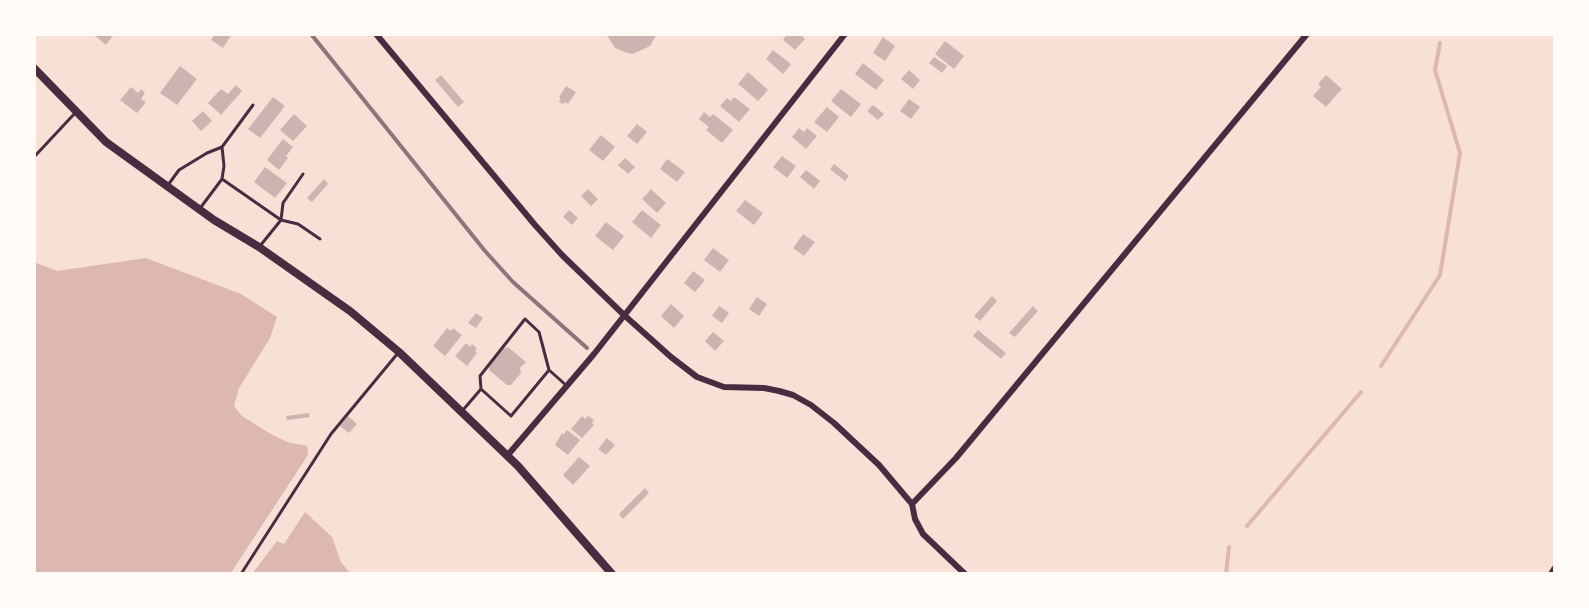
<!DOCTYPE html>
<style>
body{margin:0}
#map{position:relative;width:1589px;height:608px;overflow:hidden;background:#f7e1d7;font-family:Karla,sans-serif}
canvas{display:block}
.frame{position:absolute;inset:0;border:36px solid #fffaf5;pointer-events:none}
</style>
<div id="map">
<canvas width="1589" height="608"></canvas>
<div class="frame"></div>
</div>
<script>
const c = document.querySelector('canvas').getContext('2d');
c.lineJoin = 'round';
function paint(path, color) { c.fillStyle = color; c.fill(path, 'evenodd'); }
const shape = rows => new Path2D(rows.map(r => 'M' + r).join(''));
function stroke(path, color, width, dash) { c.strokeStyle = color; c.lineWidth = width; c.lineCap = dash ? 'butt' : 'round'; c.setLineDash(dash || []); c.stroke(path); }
paint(shape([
 [146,258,241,294,277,317,270,338,239,388,234,406,242,416,269,433,287,442,307,446,308,455,231,573,35,573,34,262,57,271],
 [305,512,332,537,341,562,350,573,252,574,277,541,284,544]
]), '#dcb8b0');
paint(shape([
 [301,467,304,469,235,574,231,573]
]), '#f7e1d7');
stroke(shape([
 [1381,366,1440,275,1460,153,1435,70,1440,43],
 [1247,526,1361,392],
 [1226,574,1229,547]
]), '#dcb8b0', 4);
paint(shape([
 [93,34,114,34,106,45],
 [215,34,232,34,223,48,211,40],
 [606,34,657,34,650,46,633,54,627,53,615,48],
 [787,34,800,34,805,39,795,50,783,40],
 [883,37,895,46,885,61,873,53],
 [945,41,964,56,954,69,935,54],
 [773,50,791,64,783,74,766,59],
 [934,57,947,66,942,73,929,63],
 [863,63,884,80,876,90,855,74],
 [180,66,197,79,177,105,160,93],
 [909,70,920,80,913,89,901,79],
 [748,72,768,90,758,101,738,84],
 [441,75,464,102,458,107,435,80],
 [1326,75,1342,89,1326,107,1313,96,1321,87,1318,84],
 [236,85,242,91,221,115,208,103,221,89,228,94],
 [566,86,576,92,568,104,565,102,563,104,559,102,561,99,559,97],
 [131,87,138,93,141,89,145,93,141,99,146,102,137,113,120,100],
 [841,89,861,104,851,117,831,101],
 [273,97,285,106,260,138,248,129],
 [734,97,750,109,739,122,720,106,727,98,731,101],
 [909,99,920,107,911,119,900,111],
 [873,105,884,114,878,120,867,111],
 [827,107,839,117,827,132,814,122],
 [203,111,212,121,201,131,192,121],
 [704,112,710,117,713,114,733,130,722,143,706,130,709,127,699,119],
 [294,114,307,126,293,141,280,130],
 [637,124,647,132,637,144,627,136],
 [799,128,804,132,807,128,817,136,806,149,792,137],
 [601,135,615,147,603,161,589,150],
 [283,139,293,147,286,156,288,158,279,170,267,160],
 [782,156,796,166,787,178,773,167],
 [625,158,635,167,628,174,618,165],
 [667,159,685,172,677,182,660,169],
 [834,164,849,176,845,181,830,169],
 [265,167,287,183,275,198,254,182],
 [806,170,820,181,814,189,800,177],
 [324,179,328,184,312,202,307,198],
 [588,189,598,199,591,206,581,196],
 [651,189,666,203,657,213,642,199],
 [745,200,763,213,754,225,736,211],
 [569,210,578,218,572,225,563,217],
 [642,210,661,225,651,238,632,222],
 [606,222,624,236,613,250,595,236],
 [803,234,815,242,804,256,793,248],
 [713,248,729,260,720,272,704,260],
 [693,271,705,280,695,292,684,283],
 [992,296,997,301,980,321,974,316],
 [757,297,767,304,759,316,749,309],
 [671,304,684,316,674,328,661,316],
 [719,306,729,313,722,323,712,316],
 [1033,306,1038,311,1015,337,1009,333],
 [476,313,483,318,476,328,468,323],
 [447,328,451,331,453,328,462,335,445,356,433,346],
 [978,330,1006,353,1001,359,973,336],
 [713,332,724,341,715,351,705,341],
 [466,343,470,347,472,344,477,348,475,351,477,353,467,366,455,356],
 [508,347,526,362,520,368,521,373,511,385,507,385,489,370,489,365,502,349],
 [309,413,310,417,287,420,286,416],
 [348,416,357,424,349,433,340,426],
 [582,416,585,419,588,416,594,420,592,423,594,425,582,438,571,429],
 [567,430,580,440,568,455,555,445,562,433,564,434],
 [607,438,615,445,606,455,598,449],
 [579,457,590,466,573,485,563,475],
 [645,488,649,493,623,519,619,514]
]), '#ccb4b1');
stroke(shape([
 [34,157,76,112],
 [222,179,224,166,222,147],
 [168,185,179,170,207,153,222,147,253,105],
 [201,207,222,179,281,220,298,224,320,239],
 [260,246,281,220,283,203,303,174],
 [549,370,511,416,481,389,480,376,525,319,539,332,549,370,567,386],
 [463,410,481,389],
 [241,574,331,434,398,353]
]), '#4a2c40', 3);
stroke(shape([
 [376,34,535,225,562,255,624,315,671,357,697,377,724,387,764,388,779,391,793,395,811,405,834,423,879,465,912,504,915,519,923,534,965,574],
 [507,456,594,354,845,34],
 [912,504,956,458,1307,34],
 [1551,574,1554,569]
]), '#4a2c40', 6);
stroke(shape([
 [34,68,106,142,214,220,259,247,350,311,399,352,518,466,612,574]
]), '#4a2c40', 8);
stroke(shape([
 [311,34,485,251,513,282,587,348]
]), '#8f747c', 4);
</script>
